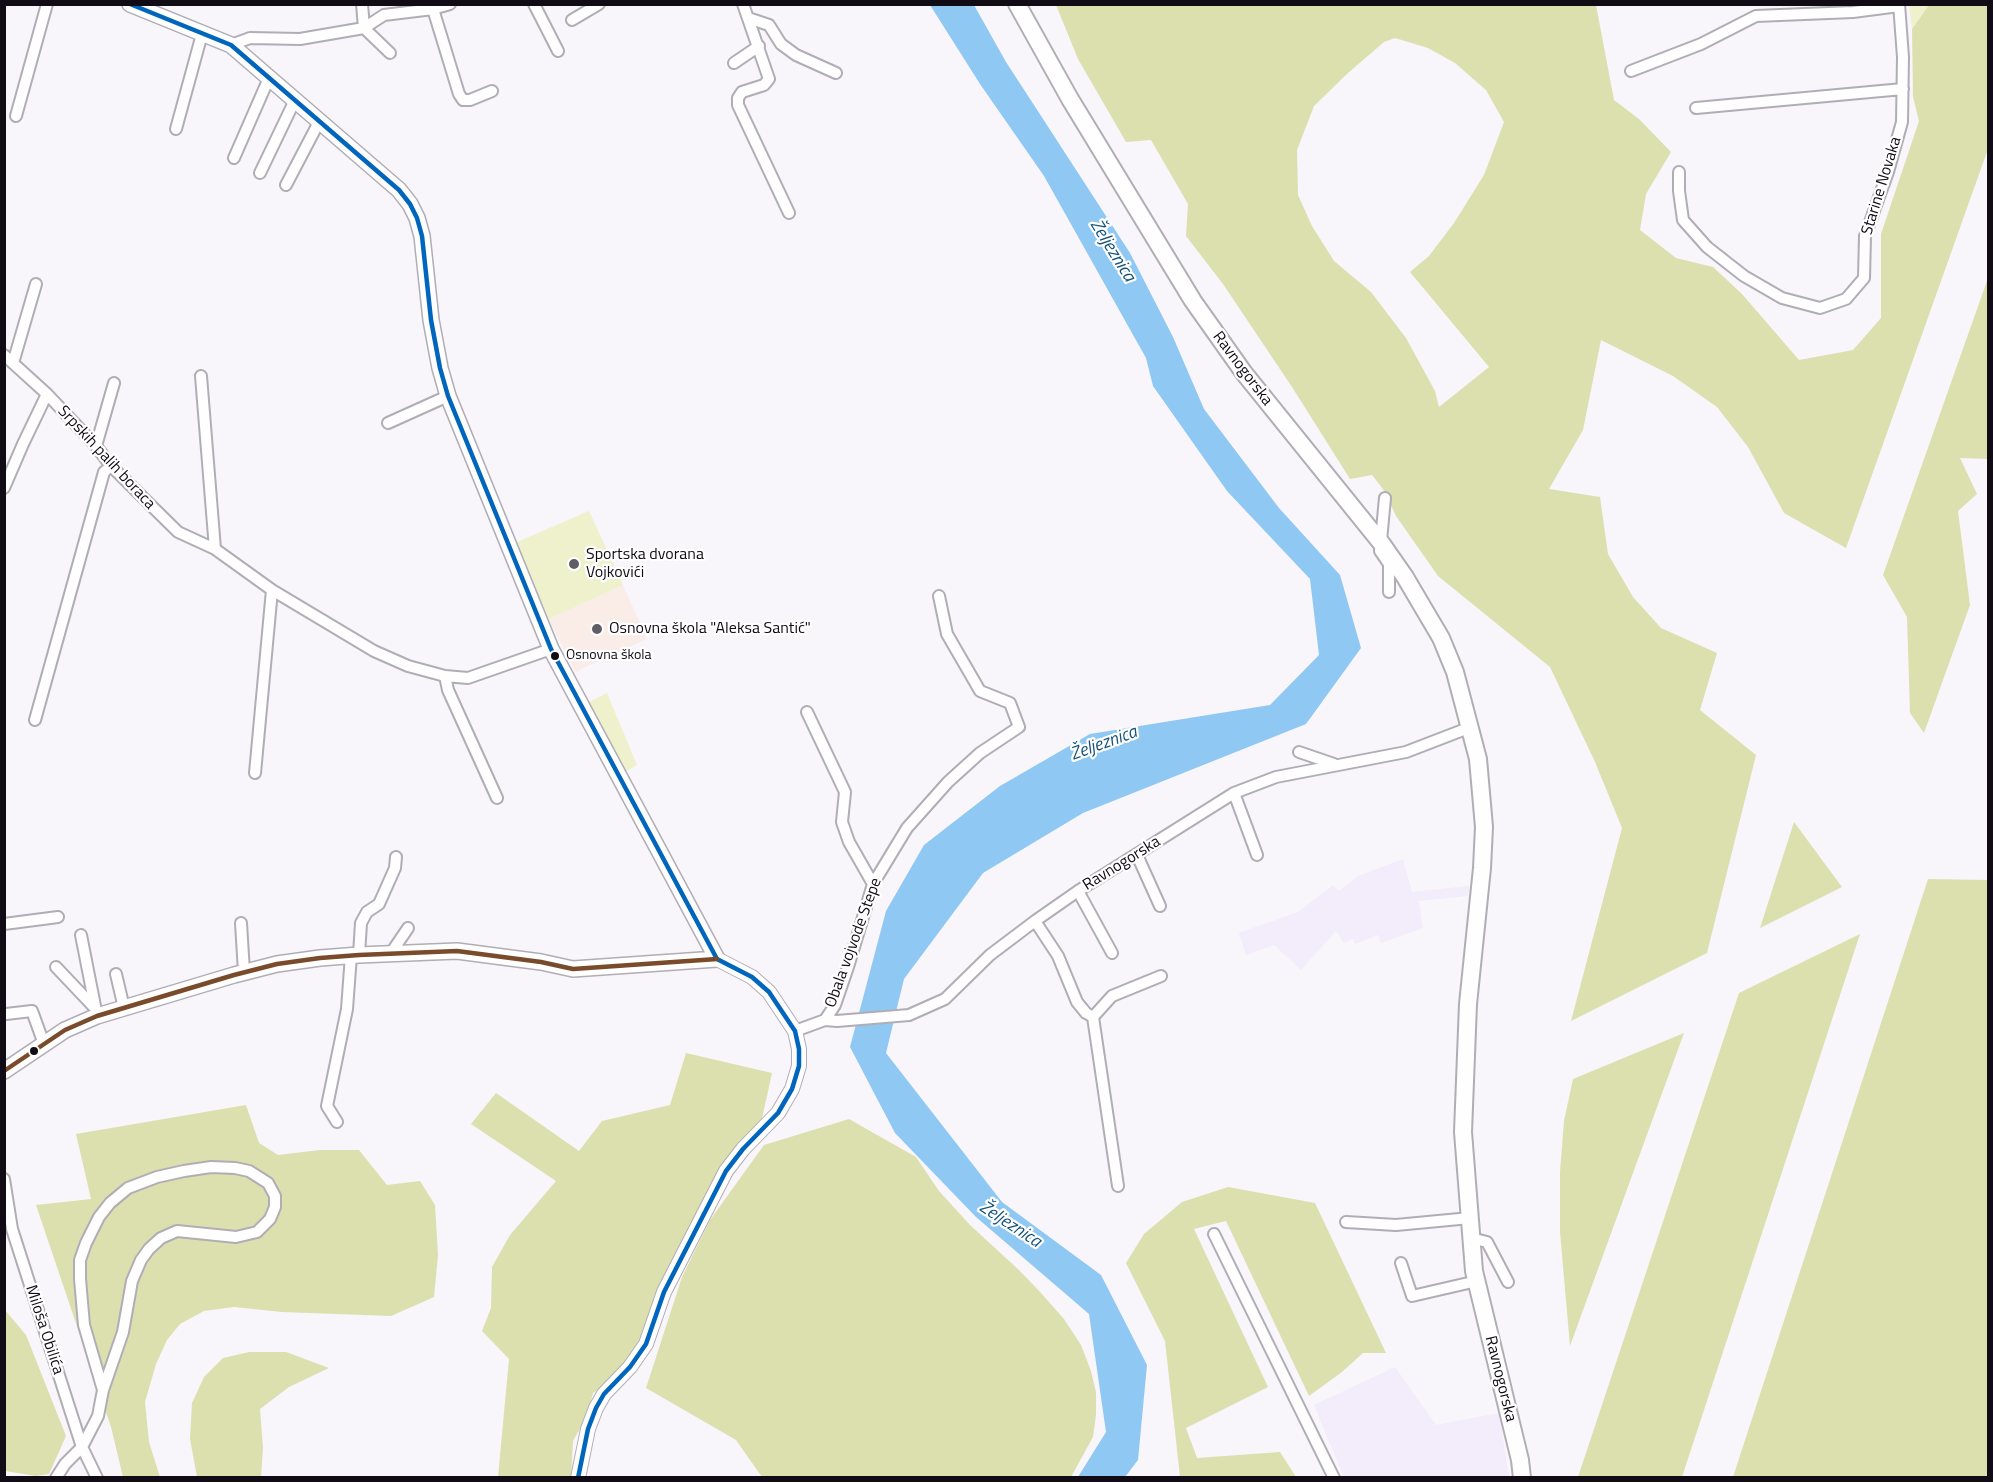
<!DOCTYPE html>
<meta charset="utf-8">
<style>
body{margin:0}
#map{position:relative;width:1993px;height:1482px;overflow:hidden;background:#f8f5fb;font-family:"Titillium Web",sans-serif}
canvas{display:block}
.frame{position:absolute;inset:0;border:6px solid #100b15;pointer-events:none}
</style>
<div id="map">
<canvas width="1993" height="1482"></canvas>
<div class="frame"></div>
</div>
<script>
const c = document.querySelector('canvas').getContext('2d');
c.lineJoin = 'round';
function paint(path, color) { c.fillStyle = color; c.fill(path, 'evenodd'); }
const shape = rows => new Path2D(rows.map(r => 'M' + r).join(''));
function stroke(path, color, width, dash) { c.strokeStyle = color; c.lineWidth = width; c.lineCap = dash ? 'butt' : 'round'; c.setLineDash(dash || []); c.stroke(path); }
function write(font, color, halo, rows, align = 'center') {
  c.font = font + ' "Titillium Web",sans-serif'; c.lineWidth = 4.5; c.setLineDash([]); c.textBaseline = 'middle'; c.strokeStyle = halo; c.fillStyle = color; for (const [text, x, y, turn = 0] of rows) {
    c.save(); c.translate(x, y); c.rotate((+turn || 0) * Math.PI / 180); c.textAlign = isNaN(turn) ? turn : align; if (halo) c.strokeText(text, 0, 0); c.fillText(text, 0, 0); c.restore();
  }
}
paint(shape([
 [1403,859,1412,892,1469,886,1468,896,1419,901,1423,928,1381,943,1378,935,1355,944,1353,939,1344,943,1336,931,1301,970,1274,945,1246,955,1239,933,1298,912,1333,885,1339,891,1358,876],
 [1395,1367,1436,1425,1499,1413,1509,1477,1344,1477,1314,1405]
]), '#f3ecfa');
paint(shape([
 [623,585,647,639,575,672,549,619]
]), '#faede8');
paint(shape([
 [1909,5,1929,5,1912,29],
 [589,511,623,585,549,619,515,543],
 [607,693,637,765,623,773,587,703]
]), '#eef1cc');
paint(shape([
 [1056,5,1596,5,1614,100,1639,119,1671,152,1646,194,1640,230,1676,258,1713,267,1742,294,1799,360,1853,350,1881,318,1881,234,1919,121,1913,97,1912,29,1929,5,1988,5,1988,149,1846,548,1784,513,1748,447,1717,407,1673,376,1601,340,1583,430,1549,489,1600,497,1608,554,1633,597,1661,628,1717,653,1700,710,1756,755,1707,953,1571,1021,1622,828,1595,762,1550,667,1438,576,1396,516,1383,489,1372,475,1350,479,1292,387,1223,284,1186,236,1188,204,1151,140,1126,142,1078,59],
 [1395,38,1428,48,1455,63,1486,90,1504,122,1484,175,1454,223,1429,256,1410,272,1489,367,1439,407,1435,391,1406,338,1371,292,1334,261,1312,226,1298,195,1297,150,1314,106,1348,73,1384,42],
 [1988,278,1988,459,1960,458,1977,494,1958,511,1970,605,1924,733,1910,713,1907,617,1883,575],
 [1794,822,1842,887,1760,928],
 [1928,879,1988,880,1988,1477,1733,1477],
 [1860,934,1682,1477,1578,1477,1739,993],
 [1684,1033,1570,1346,1560,1232,1560,1172,1564,1121,1573,1079],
 [686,1053,772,1073,761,1123,720,1172,644,1331,625,1365,606,1385,593,1393,587,1416,573,1441,571,1477,498,1477,509,1359,482,1331,491,1308,492,1267,510,1235,556,1181,471,1124,496,1093,579,1151,602,1121,670,1105],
 [246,1105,259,1143,278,1155,320,1150,359,1150,387,1185,420,1181,435,1205,438,1255,434,1297,391,1316,282,1312,234,1307,204,1311,180,1324,167,1340,156,1364,145,1402,149,1442,160,1477,123,1477,111,1427,36,1205,91,1199,76,1134],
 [849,1119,916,1157,939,1191,970,1225,1020,1271,1041,1293,1064,1319,1081,1345,1091,1371,1096,1392,1096,1415,1093,1437,1071,1477,762,1477,736,1440,646,1388,682,1277,710,1220,764,1145],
 [1228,1187,1315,1203,1386,1353,1363,1353,1342,1372,1309,1396,1226,1221,1194,1229,1268,1387,1186,1428,1197,1458,1280,1452,1296,1477,1180,1477,1165,1341,1126,1263,1144,1234,1182,1202],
 [5,1310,26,1335,66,1436,49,1474,36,1476,5,1471],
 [249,1352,286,1352,329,1368,289,1387,260,1409,263,1448,261,1477,197,1477,190,1439,192,1403,204,1377,223,1358]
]), '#dce0af');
paint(shape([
 [930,5,974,5,1006,62,1130,253,1173,337,1204,409,1279,508,1340,575,1361,648,1306,724,1083,813,983,873,904,979,886,1053,1002,1202,1101,1275,1147,1365,1138,1460,1125,1477,1078,1477,1106,1432,1089,1314,976,1217,895,1133,850,1047,886,911,924,845,1000,786,1090,734,1270,705,1319,655,1310,579,1227,491,1153,386,1146,358,1044,176,980,84]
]), '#8fc8f3');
const minor = shape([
 [362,4,364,28,390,53],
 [534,4,558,51],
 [743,4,769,79,764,85,742,92,738,98,738,105,789,213],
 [433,9,459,94,463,100,470,100,492,91],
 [748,18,769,25,781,44,796,55,836,73],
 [572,20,599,4],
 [231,45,250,38,300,39,364,28,384,15,433,9,450,4],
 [734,63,759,46],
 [1631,71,1701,44,1756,16,1853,12,1899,6],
 [1696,108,1903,89],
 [16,116,47,4],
 [176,129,202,34],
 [234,158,269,78],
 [1679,172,1679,191,1683,220,1707,247,1744,276,1782,298,1820,308,1846,299,1864,278,1865,236,1888,172,1902,122,1903,57,1899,4],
 [260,173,295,100],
 [286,185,319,122],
 [4,355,47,394,96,446,111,466,178,532,215,549,272,590,374,651,408,666,445,676,468,678,551,649],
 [13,363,36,284],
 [201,376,215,549],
 [388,423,448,396],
 [96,446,114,383],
 [4,488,23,444,47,394],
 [1385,498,1380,551,1389,564,1389,592],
 [445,676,448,690,497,798],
 [807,712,845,792,842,822,849,842,873,884],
 [35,720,104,472,111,466],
 [1299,752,1334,764],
 [255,773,272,590],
 [1234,793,1257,855],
 [1137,855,1160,906],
 [1078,891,1112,953],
 [1035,921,1058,956,1077,1002,1086,1013,1093,1017,1118,1186],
 [241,923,244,972],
 [4,924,58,917],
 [81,935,97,1016],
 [391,953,408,928],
 [359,955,361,923,367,912,379,904,395,868,396,857],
 [56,967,93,1006],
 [116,974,124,1008],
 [6,1014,32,1011,44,1044],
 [1093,1017,1112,996,1161,976],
 [825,1020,835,1005,848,967,873,884,907,828,948,782,980,753,1019,727,1010,703,980,691,947,634,939,596],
 [795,1031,825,1020,837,1021,909,1015,945,999,990,955,1035,921,1078,891,1234,793,1276,777,1406,752,1471,727],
 [337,1122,327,1106,347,1009,351,955],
 [4,1179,12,1229,82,1447,97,1478],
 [1346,1222,1396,1225,1470,1218],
 [1214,1234,1334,1478],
 [1471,1238,1487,1242,1508,1282],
 [1401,1263,1412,1296,1477,1281],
 [56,1478,65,1464,82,1447,98,1416,103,1390,84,1325,80,1279,80,1260,86,1243,99,1217,110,1203,128,1188,157,1177,184,1171,211,1167,235,1168,249,1171,268,1183,275,1196,275,1207,270,1219,257,1232,236,1237,177,1231,161,1238,149,1249,141,1260,132,1281,123,1332,103,1390]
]);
const tertiary = shape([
 [578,1478,588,1429,596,1408,604,1394,630,1367,646,1344,664,1292,726,1171,743,1149,778,1113,792,1089,799,1066,799,1049,795,1031,769,992,752,977,717,959]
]);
const secondary = shape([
 [4,1071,65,1030,97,1016,234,975,277,964,320,958,359,955,457,951,541,962,573,969,717,959,551,649,448,396,440,368,431,320,422,236,417,218,410,204,399,190,231,45,130,4]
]);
const primary = shape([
 [1017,4,1070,99,1193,301,1244,373,1382,544,1405,577,1441,638,1455,672,1478,759,1484,827,1482,868,1468,1004,1463,1132,1474,1271,1520,1460,1522,1478]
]);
stroke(minor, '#b1adb5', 14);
stroke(tertiary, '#b1adb5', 16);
stroke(secondary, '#b1adb5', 18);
stroke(primary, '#b1adb5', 20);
stroke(minor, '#fefefe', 10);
stroke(tertiary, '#fefefe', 14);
stroke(secondary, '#fefefe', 15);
stroke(primary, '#fefefe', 16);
stroke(shape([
 [130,4,231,45,399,190,410,204,417,218,422,236,431,320,440,368,448,396,551,649,717,959,752,977,769,992,795,1031,799,1049,799,1066,792,1089,778,1113,743,1149,726,1171,664,1292,646,1344,630,1367,604,1394,596,1408,588,1429,578,1478]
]), '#0065bd', 4.5);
stroke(shape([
 [4,1071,65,1030,97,1016,234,975,277,964,320,958,359,955,457,951,541,962,573,969,717,959]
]), '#7a4b2a', 4.5);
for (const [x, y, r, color] of [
 [574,564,6,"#615d66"],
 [597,629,6,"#615d66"],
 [555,656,5,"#100b15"],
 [34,1051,5,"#100b15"]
]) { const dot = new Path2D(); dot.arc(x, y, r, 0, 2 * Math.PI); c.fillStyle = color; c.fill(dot); stroke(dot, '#fff', 2); }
write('14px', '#100b15', '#fff', [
 ["Osnovna škola",566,656]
], 'left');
write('16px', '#100b15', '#fff', [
 ["Starine Novaka",1882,186,-73],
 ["Ravnogorska",1242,369,53],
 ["Srpskih palih boraca",106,458,47],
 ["Ravnogorska",1122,864,-32],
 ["Obala vojvode Stepe",854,943,-70],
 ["Miloša Obilića",44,1330,72],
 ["Ravnogorska",1500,1379,76]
]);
write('16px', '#100b15', '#fff', [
 ["Sportska dvorana",586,555],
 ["Vojkovići",586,573],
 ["Osnovna škola \"Aleksa Santić\"",609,629]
], 'left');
write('italic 18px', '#14527a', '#fff', [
 ["Željeznica",1112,251,58],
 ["Željeznica",1104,744,-20],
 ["Željeznica",1010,1225,33]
]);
</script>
